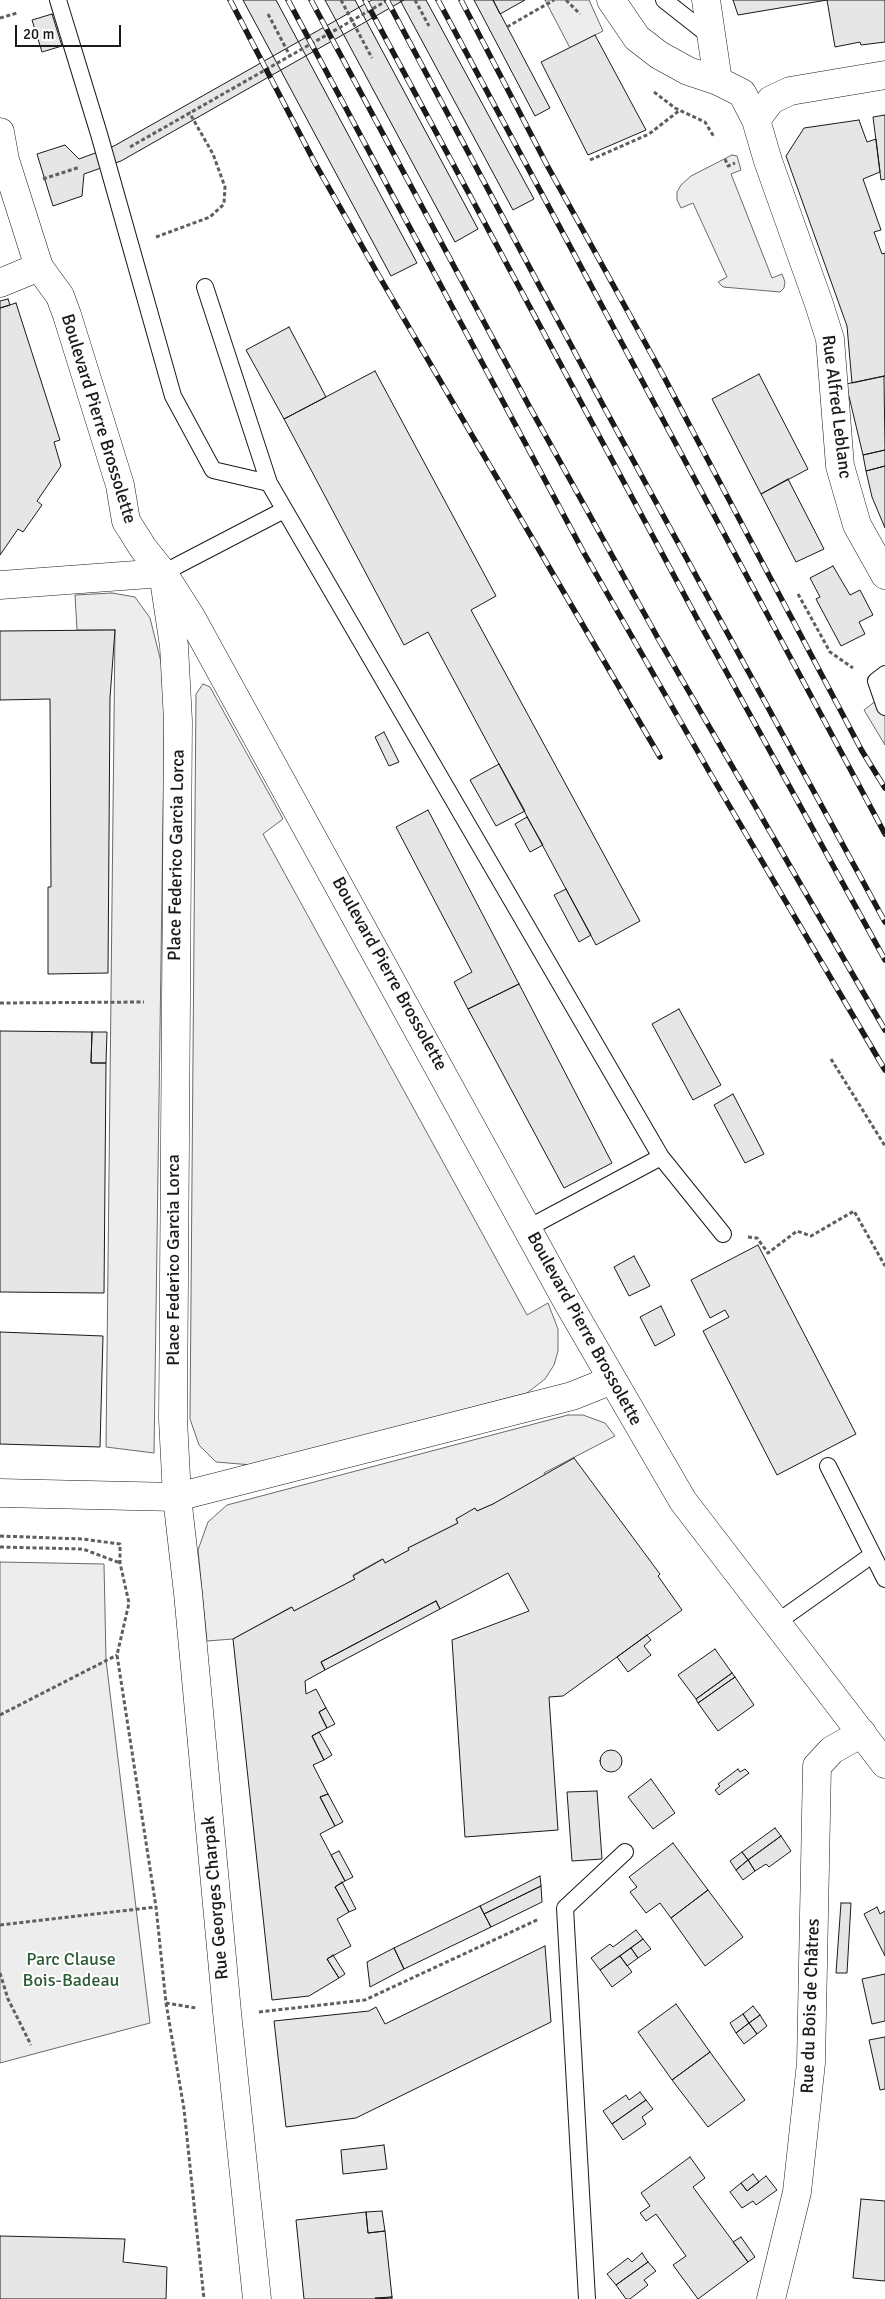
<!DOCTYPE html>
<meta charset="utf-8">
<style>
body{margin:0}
#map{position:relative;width:885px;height:2299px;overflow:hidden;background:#fff;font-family:Signika,sans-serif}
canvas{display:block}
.scale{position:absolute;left:15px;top:25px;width:106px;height:22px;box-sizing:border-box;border:2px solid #1a1a1a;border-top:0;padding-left:6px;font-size:15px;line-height:18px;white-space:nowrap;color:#1a1a1a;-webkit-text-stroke:4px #fff;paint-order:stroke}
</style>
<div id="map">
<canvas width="885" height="2299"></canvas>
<div class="scale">20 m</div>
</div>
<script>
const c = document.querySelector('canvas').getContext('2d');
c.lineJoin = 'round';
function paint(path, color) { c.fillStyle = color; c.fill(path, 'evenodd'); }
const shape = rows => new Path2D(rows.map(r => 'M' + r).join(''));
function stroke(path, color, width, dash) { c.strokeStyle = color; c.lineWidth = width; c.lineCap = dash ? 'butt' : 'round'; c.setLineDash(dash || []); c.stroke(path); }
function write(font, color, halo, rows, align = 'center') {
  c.font = font + ' Signika,sans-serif'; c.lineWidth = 4; c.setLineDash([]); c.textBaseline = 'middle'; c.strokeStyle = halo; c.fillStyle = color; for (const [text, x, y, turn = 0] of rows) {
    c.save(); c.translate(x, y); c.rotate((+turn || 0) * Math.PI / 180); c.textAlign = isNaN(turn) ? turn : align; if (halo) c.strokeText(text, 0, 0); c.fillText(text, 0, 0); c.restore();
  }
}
const built = shape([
 [545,0,589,0,603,31,570,48,545,0],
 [732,155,737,156,741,170,731,174,772,278,782,274,785,282,784,288,780,292,723,287,718,282,727,277,693,203,681,208,677,200,677,192,681,185,691,176,732,155],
 [112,593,135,597,150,618,165,678,154,1453,106,1447,115,630,77,630,75,595,112,593],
 [203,684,210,687,283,819,263,834,527,1315,548,1303,558,1329,558,1351,554,1365,545,1379,527,1393,252,1465,216,1462,199,1445,190,1419,196,694,203,684],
 [885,694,885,745,864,710,885,694],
 [568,1415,583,1415,605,1423,615,1436,544,1473,545,1476,493,1504,477,1511,475,1509,456,1519,458,1523,408,1548,409,1550,385,1563,382,1559,353,1575,355,1579,294,1611,291,1607,233,1639,207,1641,198,1550,208,1522,227,1505,568,1415],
 [0,1562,104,1564,106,1660,150,2023,0,2063,0,1562]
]);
paint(built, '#ededed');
stroke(built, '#6a6a6a', 1);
const building = shape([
 [243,0,276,0,417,263,391,276,243,0],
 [325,0,355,0,478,229,455,242,325,0],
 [372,0,404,0,121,161,84,174,82,196,53,206,37,154,65,145,79,159,114,146,372,0],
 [400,0,426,0,534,199,513,210,400,0],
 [474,0,493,0,550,108,535,116,474,0],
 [493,0,525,0,500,14,493,0],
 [733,0,827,0,738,15,733,0],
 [827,0,885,0,885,42,861,45,860,42,835,47,827,0],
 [52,14,62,46,42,52,32,20,52,14],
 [595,35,646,130,588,155,541,62,595,35],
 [885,115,885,179,881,180,873,117,885,115],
 [859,120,867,142,876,139,880,172,863,179,881,230,874,232,882,254,885,253,885,376,852,383,847,326,786,156,804,128,859,120],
 [8,299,10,305,0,308,0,301,8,299],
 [16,303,60,440,54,442,61,466,37,501,42,505,23,532,18,529,0,555,0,308,16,303],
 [289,327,326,397,284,419,246,350,289,327],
 [375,371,496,596,471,610,640,921,596,945,428,632,404,645,284,419,375,371],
 [759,374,808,469,761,494,712,399,759,374],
 [884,376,885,450,863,455,846,384,884,376],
 [885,450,885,466,866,471,863,455,885,450],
 [885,466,885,528,872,497,866,471,885,466],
 [788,479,824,549,796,562,761,494,788,479],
 [833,566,850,595,860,590,873,615,859,622,865,634,841,646,816,599,820,597,810,578,833,566],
 [115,630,110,698,108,973,48,974,48,887,51,887,50,699,0,700,0,631,115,630],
 [384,732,399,762,389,766,375,737,384,732],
 [499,764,525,811,496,826,470,780,499,764],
 [428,810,519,984,468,1009,454,982,472,972,396,827,428,810],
 [527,817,543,845,530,852,515,824,527,817],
 [566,889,591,935,579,942,554,895,566,889],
 [519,984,612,1163,564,1188,468,1009,519,984],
 [679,1009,721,1085,693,1100,652,1024,679,1009],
 [0,1031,92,1032,91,1063,106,1063,104,1293,0,1292,0,1031],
 [92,1032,107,1032,106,1063,91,1063,92,1032],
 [733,1094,764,1154,745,1163,714,1105,733,1094],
 [758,1245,856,1434,777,1475,703,1331,729,1317,725,1310,710,1318,691,1280,758,1245],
 [634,1256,650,1286,629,1296,614,1267,634,1256],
 [661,1306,675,1335,655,1346,640,1317,661,1306],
 [0,1332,103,1336,100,1447,0,1444,0,1332],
 [574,1458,654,1566,660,1574,658,1576,682,1610,563,1696,549,1697,558,1830,465,1837,452,1640,529,1611,508,1573,440,1609,436,1601,321,1662,325,1670,305,1681,306,1694,316,1689,326,1708,319,1712,327,1728,312,1736,324,1760,313,1765,328,1794,320,1797,335,1826,320,1834,345,1881,335,1887,349,1912,337,1919,351,1946,327,1959,339,1978,309,1996,272,2000,233,1639,292,1607,294,1611,355,1579,353,1576,383,1559,385,1563,409,1550,408,1548,458,1523,456,1519,475,1508,477,1511,493,1504,574,1458],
 [436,1601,440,1609,325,1670,321,1662,436,1601],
 [647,1635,651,1640,644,1646,651,1655,628,1672,617,1657,647,1635],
 [715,1649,732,1673,696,1699,678,1675,715,1649],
 [732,1673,735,1677,698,1703,696,1699,732,1673],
 [735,1677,754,1705,718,1731,698,1703,735,1677],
 [326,1708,335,1724,327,1728,319,1712,326,1708],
 [319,1732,332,1755,324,1760,312,1736,319,1732],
 '600 1761a11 11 0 1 1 22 0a11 11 0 1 1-22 0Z',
 [738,1769,740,1772,745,1769,749,1773,719,1795,715,1790,720,1786,718,1784,738,1769],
 [651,1779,675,1813,653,1829,628,1797,651,1779],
 [597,1791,602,1859,572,1861,567,1792,597,1791],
 [328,1794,343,1822,335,1826,320,1797,328,1794],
 [775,1828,781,1836,748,1860,742,1852,775,1828],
 [781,1836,791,1851,769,1867,766,1864,755,1871,748,1860,781,1836],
 [673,1843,708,1890,671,1918,660,1903,646,1913,630,1892,637,1887,629,1877,673,1843],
 [339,1851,353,1877,345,1881,331,1855,339,1851],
 [742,1852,748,1860,736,1870,730,1861,742,1852],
 [748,1860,755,1871,743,1880,736,1870,748,1860],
 [540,1876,541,1886,484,1914,480,1906,540,1876],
 [342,1882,356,1909,349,1912,335,1887,342,1882],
 [541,1886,542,1902,491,1927,484,1914,541,1886],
 [708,1890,743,1937,705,1966,671,1918,708,1890],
 [841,1903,851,1903,847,1973,836,1973,841,1903],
 [480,1906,491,1927,404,1969,394,1948,480,1906],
 [877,1907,880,1914,885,1911,885,1956,864,1914,877,1907],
 [636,1930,643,1939,600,1970,591,1958,610,1944,613,1947,636,1930],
 [643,1939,651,1949,638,1958,631,1948,643,1939],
 [545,1946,551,2022,356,2118,286,2127,274,2021,369,2011,376,2007,385,2024,545,1946],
 [394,1948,404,1969,370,1987,367,1962,394,1948],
 [631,1948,638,1958,627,1966,620,1956,631,1948],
 [333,1955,345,1974,339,1978,327,1959,333,1955],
 [620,1956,632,1972,612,1987,600,1970,620,1956],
 [885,1974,885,2021,872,2024,862,1979,885,1974],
 [676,2004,710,2052,672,2080,638,2032,676,2004],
 [753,2006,760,2015,749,2023,743,2014,753,2006],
 [743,2014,749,2023,736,2033,730,2023,743,2014],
 [760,2015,767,2026,757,2034,749,2023,760,2015],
 [749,2023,757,2034,744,2044,736,2033,749,2023],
 [885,2037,885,2089,880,2090,869,2040,885,2037],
 [710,2052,745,2100,708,2127,672,2080,710,2052],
 [640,2092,646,2100,612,2124,603,2111,626,2095,629,2100,640,2092],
 [646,2100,653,2109,642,2117,646,2124,623,2140,612,2124,646,2100],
 [384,2145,387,2169,343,2174,341,2150,384,2145],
 [690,2157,705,2178,693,2187,748,2262,698,2299,673,2265,686,2256,656,2214,646,2221,640,2213,650,2206,641,2193,690,2157],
 [753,2174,759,2182,747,2191,741,2183,753,2174],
 [766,2176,777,2190,756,2205,753,2201,742,2208,730,2192,741,2183,747,2191,766,2176],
 [861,2199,885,2201,885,2281,853,2278,861,2199],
 [382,2211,385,2231,368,2233,366,2212,382,2211],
 [366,2212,368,2233,385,2231,392,2297,375,2299,304,2299,296,2220,366,2212],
 [0,2236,125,2239,123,2262,167,2267,166,2299,0,2299,0,2236],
 [741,2237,755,2257,748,2262,733,2242,741,2237],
 [642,2253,648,2262,616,2285,607,2274,628,2258,632,2262,642,2253],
 [648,2262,656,2271,644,2280,648,2285,630,2299,626,2299,616,2285,648,2262],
 [392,2297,392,2299,375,2298,392,2297]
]);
paint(building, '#e6e6e6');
stroke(building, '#1a1a1a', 1);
const lane = shape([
 [58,0,99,134,173,396,213,470,269,483],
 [664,0,711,37],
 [205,287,269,483,661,1157,723,1234],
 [163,573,284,510],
 [885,674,876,681,885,707],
 [528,1228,661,1157],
 [828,1466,885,1579],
 [776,1623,872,1555],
 [587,2299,565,1908,625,1852]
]);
const street = shape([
 [611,0,637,38,659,55,688,71,718,81,742,93,756,120,768,161,819,304,830,339,840,466,857,525,885,575],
 [706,0,718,81],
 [756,120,771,100,790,91,885,75],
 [0,283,39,267],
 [0,585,163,573,174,646,178,721,173,1419,177,1497,188,1593,227,2012,257,2299],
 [0,1493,177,1497,572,1396,612,1380],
 [771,2299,797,2192,811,2063,817,1766,832,1750,862,1733]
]);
const secondary = shape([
 [0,132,5,160,39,267,60,296,67,315,120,485,126,521,143,548,163,573,191,617,568,1303,683,1501,885,1764]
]);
stroke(lane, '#1a1a1a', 18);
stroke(street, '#1a1a1a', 29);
stroke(secondary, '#1a1a1a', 29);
stroke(shape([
 [341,0,372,58],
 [415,0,429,26],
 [566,0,580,14],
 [268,14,290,56],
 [0,18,17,13],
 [507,27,554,0],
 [654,92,675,108,705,122,714,137],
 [130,147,388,0],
 [725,159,728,166,735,163],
 [590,160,649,134,680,110],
 [43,179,80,167],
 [156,237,210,217,224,204,225,187,213,154,189,112],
 [798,594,830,652,853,668],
 [0,1003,144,1002],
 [831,1059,885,1146],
 [748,1237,757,1238,768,1253,797,1231,811,1236,854,1211,885,1266],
 [0,1536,82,1539,120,1544,120,1563,129,1603,117,1655,156,1907,166,2003,196,2008],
 [0,1547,83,1549,120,1563],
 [0,1715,117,1655],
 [0,1925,156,1907],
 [0,1973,8,1999,31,2045],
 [166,2003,184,2109,204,2299],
 [259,2012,365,2000,539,1919]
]), '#5f5f5f', 3, [4, 2.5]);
stroke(lane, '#fff', 16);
stroke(street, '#fff', 28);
stroke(secondary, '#fff', 28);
const rail = shape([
 [230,0,316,165,379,276,660,757],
 [288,0,584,553,710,773,885,1070],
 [311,0,528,404,659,640,885,1030],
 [365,0,700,624,885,960],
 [387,0,604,407,885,922],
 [438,0,885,834],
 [461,0,548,167,664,377,862,751,885,788]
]);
stroke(rail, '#1a1a1a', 5.5);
stroke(rail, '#fff', 4, [11]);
write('18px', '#1a1a1a', '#fff', [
 ["Rue Alfred Leblanc",836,407,83],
 ["Boulevard Pierre Brossolette",98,419,73],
 ["Place Federico Garcia Lorca",177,855,-89],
 ["Boulevard Pierre Brossolette",389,974,61],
 ["Place Federico Garcia Lorca",174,1260,-90],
 ["Boulevard Pierre Brossolette",584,1329,61],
 ["Rue Georges Charpak",216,1898,-95],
 ["Rue du Bois de Châtres",811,2006,-88]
]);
write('18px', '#2b5a34', '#fff', [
 ["Parc Clause",71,1960],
 ["Bois-Badeau",71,1981]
]);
</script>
